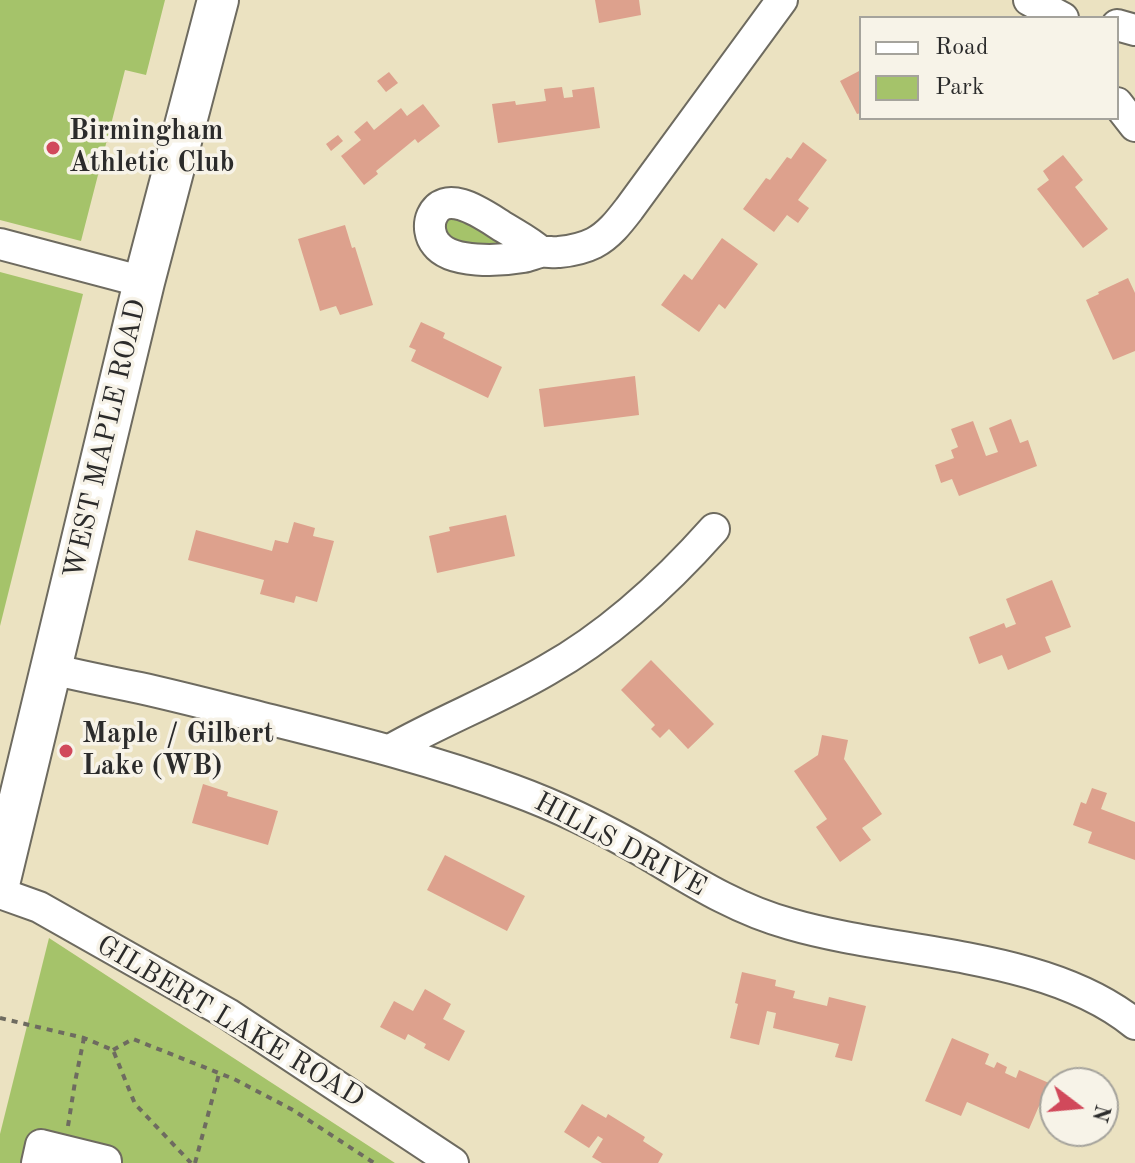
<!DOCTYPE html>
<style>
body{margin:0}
#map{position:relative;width:1135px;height:1163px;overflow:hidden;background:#ebe2c1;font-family:"Old Standard TT",serif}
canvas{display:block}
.legend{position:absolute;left:859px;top:16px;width:260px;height:104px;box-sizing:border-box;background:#f7f3e8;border:2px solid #a5a39c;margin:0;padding:10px 14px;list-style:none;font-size:24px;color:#2b2b2b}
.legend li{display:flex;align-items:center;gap:16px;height:40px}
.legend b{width:40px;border:2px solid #a5a39c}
.north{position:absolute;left:1039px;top:1067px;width:80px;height:80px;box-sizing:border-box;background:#f7f3e8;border:2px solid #a5a39c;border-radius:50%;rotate:106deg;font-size:22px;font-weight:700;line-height:32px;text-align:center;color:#2b2b2b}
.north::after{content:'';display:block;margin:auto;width:28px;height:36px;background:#d1495b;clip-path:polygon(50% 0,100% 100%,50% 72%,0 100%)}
</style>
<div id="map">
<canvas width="1135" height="1163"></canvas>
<ul class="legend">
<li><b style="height:10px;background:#fff"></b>Road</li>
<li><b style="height:22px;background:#a5c36a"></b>Park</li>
</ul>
<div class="north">N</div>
</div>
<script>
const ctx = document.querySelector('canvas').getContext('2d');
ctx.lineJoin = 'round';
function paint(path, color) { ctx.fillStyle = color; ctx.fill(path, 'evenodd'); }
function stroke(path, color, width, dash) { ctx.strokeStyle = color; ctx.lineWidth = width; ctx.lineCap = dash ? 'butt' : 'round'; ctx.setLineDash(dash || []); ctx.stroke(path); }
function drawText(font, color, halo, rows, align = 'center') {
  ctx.font = font + ' "Old Standard TT",serif'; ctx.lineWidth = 7; ctx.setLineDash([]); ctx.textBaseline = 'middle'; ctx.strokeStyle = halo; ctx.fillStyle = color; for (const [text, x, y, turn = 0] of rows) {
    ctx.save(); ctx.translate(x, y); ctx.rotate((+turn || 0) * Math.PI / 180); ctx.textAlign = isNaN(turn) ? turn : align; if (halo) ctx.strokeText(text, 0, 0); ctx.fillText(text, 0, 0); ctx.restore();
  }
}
const green = new Path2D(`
 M0 0H165L146 75 125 70 81 241 0 220Z
 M456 215 513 245H454L439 224Z
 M0 272 83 294 0 626Z
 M49 938 395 1163H0V1134Z`);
const building = new Path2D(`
 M595 0H639L641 15 599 23Z
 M861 70V113L857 114 840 81Z
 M389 72 398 83 386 92 377 81Z
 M562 87 564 98 573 97 572 90 594 87 600 128 498 143 492 104 515 101 516 105 546 101 544 89Z
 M423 104 440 126 418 143 415 139 376 171 378 174 364 185 341 156 361 140 354 132 367 121 374 130 401 108 407 116Z
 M338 135 343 141 331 151 326 144Z
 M803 142 827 160 798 200 809 208 798 223 787 215 774 232 743 209 766 178 770 180 787 157 791 159Z
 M1063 155 1083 180 1075 187 1108 229 1083 248 1037 189 1049 180 1043 171Z
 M345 225 352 248 355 247 373 305 340 315 336 306 320 311 298 239Z
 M722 238 758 264 725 309 719 304 699 332 661 305 684 274 692 280Z
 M1128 278 1135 293V351L1113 360 1086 300 1099 294 1098 292Z
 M421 322 445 333 443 338 502 367 488 398 411 361 416 350 409 347Z
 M635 376 639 415 544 427 539 389Z
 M1011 419 1020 443 1028 440 1037 466 959 496 952 479 941 483 935 465 954 458 951 450 958 447 951 429 973 421 986 456 998 452 989 428Z
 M506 515 515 556 437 573 429 536 450 531 449 527Z
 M294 522 315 528 313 536 334 541 317 602 296 596 294 603 260 594 264 580 188 560 196 530 272 551 275 540 288 543Z
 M1052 580 1071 627 1045 637 1051 652 1008 670 1002 655 979 664 969 637 1004 623 1006 628 1016 624 1006 599Z
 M651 660 714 724 688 749 669 729 660 738 651 729 655 725 621 690Z
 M822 735 848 740 844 759 882 814 862 828 871 840 840 862 816 827 827 819 794 771 818 755Z
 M203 784 228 792 227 796 278 811 268 845 192 823Z
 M1092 788 1107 793 1101 809 1135 822V860L1088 843 1092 832 1073 825 1081 802 1086 804Z
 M445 855 525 896 507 931 427 890Z
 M742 972 776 980 775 986 795 991 793 998 827 1006 829 997 866 1006 852 1061 835 1057 839 1044 773 1028 776 1013 767 1011 759 1045 730 1038 738 1004 735 1003Z
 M425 989 451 1004 443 1019 465 1031 449 1061 424 1048 426 1044 408 1034 405 1040 380 1027 394 1001 413 1011Z
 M952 1038 989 1054 985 1064 994 1068 997 1062 1007 1067 1005 1073 1016 1078 1019 1070 1049 1083 1029 1129 967 1102 961 1116 925 1101Z
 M582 1104 606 1118 608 1114 645 1137 643 1141 663 1154 658 1163H602L592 1157 603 1139 598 1136 589 1148 564 1132Z`);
const path = new Path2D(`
 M0 1018 84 1038 113 1050 135 1104 191 1163
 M113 1050 133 1039 234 1079 293 1110 374 1163
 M68 1126 75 1082 84 1038
 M195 1163 219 1074`);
const minor = new Path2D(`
 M1029 0 1063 18
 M1117 25 1135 30
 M1117 103 1135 126
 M0 244 144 282
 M541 252C530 242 518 236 505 228 488 218 446 185 432 216 428 225 430 237 436 244 451 264 500 261 523 257 529 256 535 253 541 252 547 251 553 253 559 252 570 251 584 248 594 243 609 235 619 222 629 209L782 0
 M51 669C81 676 110 682 140 688 185 698 230 710 275 721 355 741 435 761 513 790 560 807 606 830 649 855 694 882 738 910 790 924 896 955 1047 952 1135 1024
 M390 750C441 721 496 700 547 670 611 634 666 583 714 529
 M0 893 39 907 228 1014 453 1163
 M37 1163 41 1145 106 1161V1163`);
const major = new Path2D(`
 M0 880 144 282 218 0`);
const markers = [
 [53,148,8,"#d1495b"],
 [66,751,8,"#d1495b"]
];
const poiNames = [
 ["Birmingham",69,132],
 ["Athletic Club",69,164],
 ["Maple / Gilbert",82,735],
 ["Lake (WB)",82,767]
];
const streetNames = [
 ["WEST MAPLE ROAD",106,439,-77],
 ["HILLS DRIVE",620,845,28],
 ["GILBERT LAKE ROAD",230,1022,31]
];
paint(green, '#a5c36a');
paint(building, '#dda18d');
stroke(minor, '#6e6b60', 34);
stroke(major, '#6e6b60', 44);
stroke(path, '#6e6b60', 4, [6, 6]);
stroke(minor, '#fff', 30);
stroke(major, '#fff', 40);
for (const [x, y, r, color] of markers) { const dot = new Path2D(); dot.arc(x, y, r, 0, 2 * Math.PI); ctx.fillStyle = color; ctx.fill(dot); stroke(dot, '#f7f3e8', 3); }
drawText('bold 28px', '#2b2b2b', '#f7f3e8', poiNames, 'left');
drawText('28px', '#2b2b2b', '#f7f3e8', streetNames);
</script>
